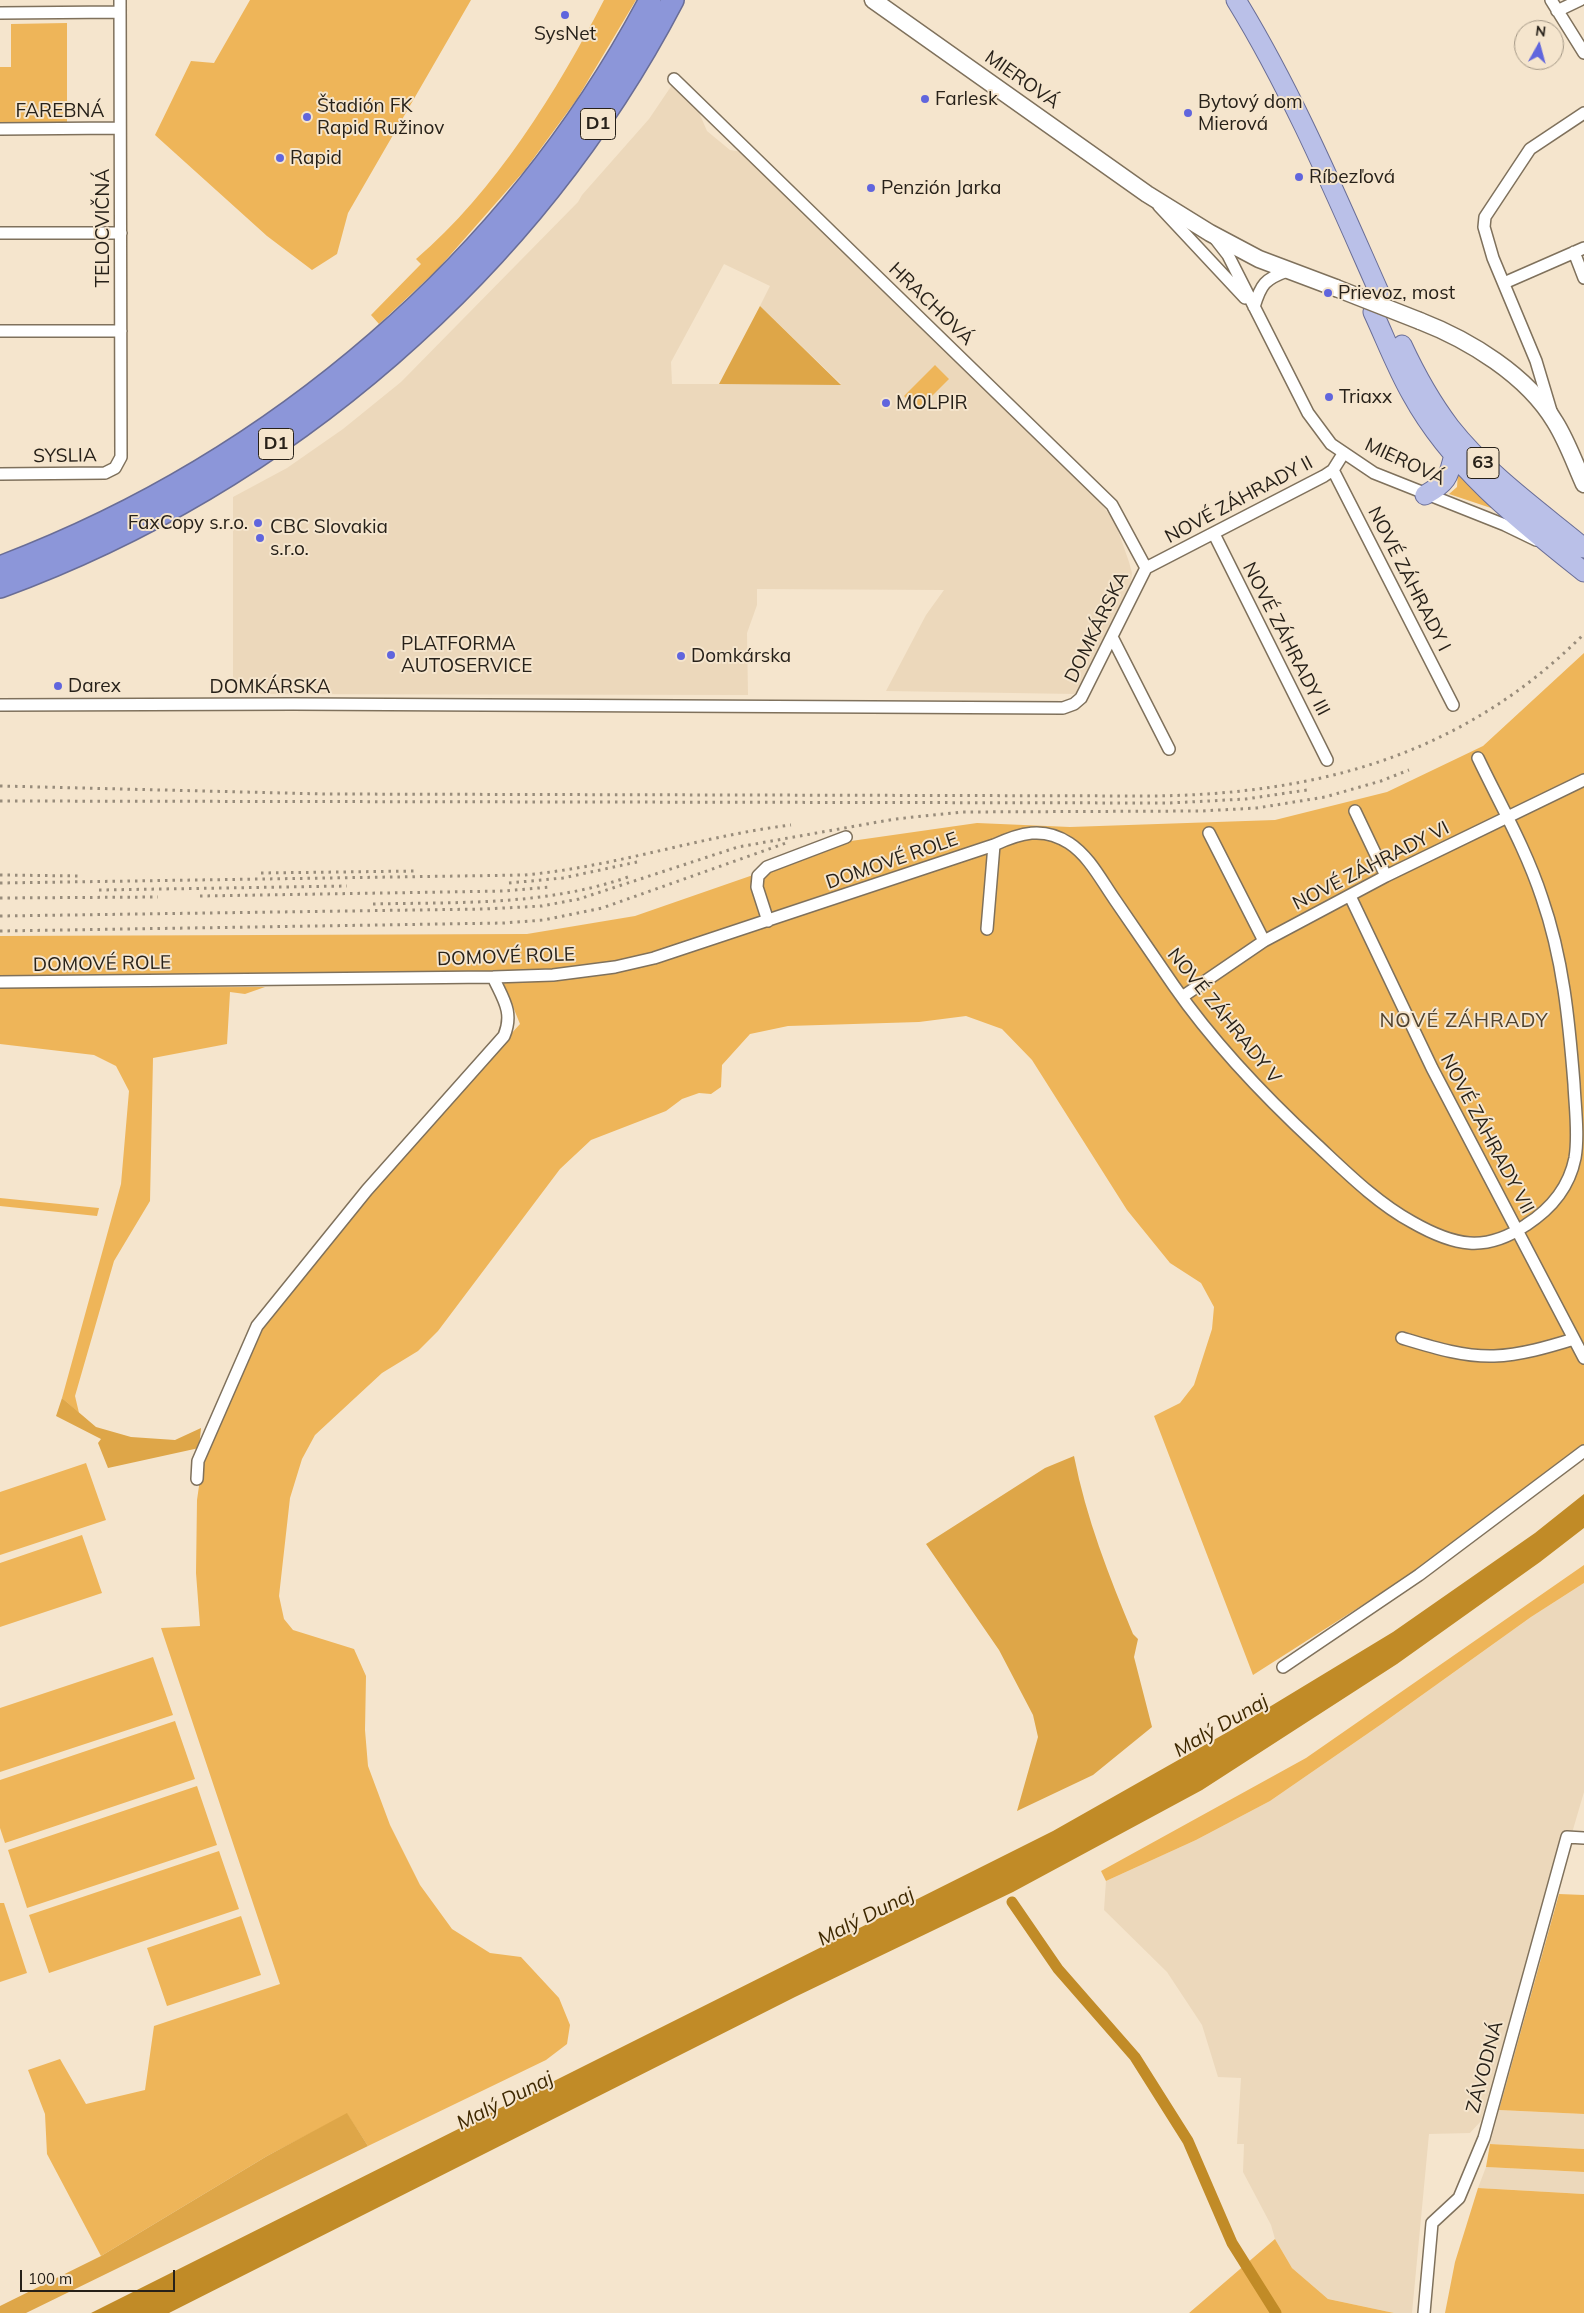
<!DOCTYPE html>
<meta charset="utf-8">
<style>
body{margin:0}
#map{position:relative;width:1584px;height:2313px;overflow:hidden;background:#f5e5cd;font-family:Mulish,sans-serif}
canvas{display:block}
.north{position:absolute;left:1514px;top:20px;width:50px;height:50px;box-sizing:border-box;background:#f5e5cd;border:1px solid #a39785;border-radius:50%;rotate:7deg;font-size:14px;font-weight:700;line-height:20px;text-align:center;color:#272119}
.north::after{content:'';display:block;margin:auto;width:18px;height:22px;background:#6065dd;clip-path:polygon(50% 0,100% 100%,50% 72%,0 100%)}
.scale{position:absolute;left:20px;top:2270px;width:155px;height:22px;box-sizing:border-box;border:2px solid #272119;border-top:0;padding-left:6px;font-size:15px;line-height:18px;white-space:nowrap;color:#272119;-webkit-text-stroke:4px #f5e5cd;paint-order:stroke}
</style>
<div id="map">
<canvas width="1584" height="2313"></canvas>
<div class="north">N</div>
<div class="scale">100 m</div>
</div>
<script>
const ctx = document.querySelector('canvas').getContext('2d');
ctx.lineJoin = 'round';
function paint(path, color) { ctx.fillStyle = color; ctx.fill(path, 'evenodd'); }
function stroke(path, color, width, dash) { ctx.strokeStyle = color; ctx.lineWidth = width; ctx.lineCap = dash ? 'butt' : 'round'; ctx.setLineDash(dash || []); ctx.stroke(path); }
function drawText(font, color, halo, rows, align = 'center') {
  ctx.font = font + ' Mulish,sans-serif'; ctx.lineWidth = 4; ctx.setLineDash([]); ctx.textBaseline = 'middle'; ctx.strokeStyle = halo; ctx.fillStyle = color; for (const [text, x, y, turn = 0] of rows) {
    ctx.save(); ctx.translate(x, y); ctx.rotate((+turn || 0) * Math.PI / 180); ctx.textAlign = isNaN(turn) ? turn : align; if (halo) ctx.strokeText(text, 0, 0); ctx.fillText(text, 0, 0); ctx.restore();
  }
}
const built = new Path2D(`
 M672 85 698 110 707 131 730 150 742 152 1099 501 1115 522 1129 562 1132 573 1131 582 1104 640 1076 694 886 691 926 615 944 590 757 589V605L747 633 748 695 233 694V497L287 468 343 429 401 382 578 202 582 195 649 119ZM724 264 770 286 760 306 841 384H672L671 362Z
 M1584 1583V1792L1572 1833 1559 1845 1481 2121 1470 2133 1429 2134 1412 2313H1394L1328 2299 1292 2268 1275 2239 1271 2225 1243 2172 1244 2144H1237L1241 2078 1218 2077 1202 2025 1167 1972 1104 1910 1106 1881 1196 1840 1270 1801 1383 1723 1531 1617Z
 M1499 2110 1584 2114V2149L1490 2144Z
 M1486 2167 1584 2172V2194L1478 2188Z`);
const green = new Path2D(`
 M250 0H471L348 213 337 254 312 270 267 236 155 135 191 61 214 63Z
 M604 0H636L577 99 525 170 437 270 379 324 371 315 421 264 416 259C495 192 557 91 604 0Z
 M67 23V124H0V67H11V24Z
 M935 365 949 379 918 410 904 396Z
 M1458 473 1500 511 1449 494 1457 487Z
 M1584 653V1444L1433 1560 1253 1675 1154 1416 1180 1403 1194 1385 1212 1329 1214 1307 1201 1283 1170 1263 1127 1210 1032 1060 1002 1029 966 1016 919 1022 788 1026 750 1034 722 1065 721 1087 711 1094 699 1093 682 1099 666 1111 591 1140 560 1169 438 1331 418 1351 382 1373 315 1435 302 1459 290 1498 279 1596 284 1619 293 1630 354 1649 366 1676 365 1730 368 1766 390 1825 420 1885 452 1929 490 1953 521 1957 559 1998 570 2025 567 2044 546 2060 368 2146 347 2114 267 2156 101 2256 47 2154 45 2114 28 2070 60 2059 86 2104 145 2090 154 2026 280 1984 161 1628 200 1626 196 1573 197 1500 203 1458 261 1329 430 1123 520 1024 499 972 0 980V936L527 934 635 916 851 841 977 823 1070 827 1275 820 1387 792 1483 746Z
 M265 987 245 994 230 992 227 1044 153 1058 150 1201 114 1261 75 1396 79 1413 62 1398 121 1184 129 1091 116 1066 94 1055 0 1044V988Z
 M0 1198 99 1208 97 1216 0 1206Z
 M86 1463 106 1520 0 1555V1492Z
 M82 1535 102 1593 0 1627V1563Z
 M1584 1565V1583L1531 1617 1383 1723 1270 1801 1196 1840 1106 1881 1101 1871 1306 1758Z
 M153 1657 173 1715 0 1772V1708Z
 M175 1721 195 1779 5 1843 0 1828V1780Z
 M197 1786 217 1845 27 1908 8 1850Z
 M219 1851 239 1909 49 1973 29 1915Z
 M1559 1894 1584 1895V2114L1499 2110Z
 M0 1903H4L27 1973 0 1982Z
 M241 1916 261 1975 167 2006 147 1948Z
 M1490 2144 1584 2149V2172L1486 2167Z
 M1478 2188 1584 2194V2313H1445L1455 2262Z
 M1275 2239 1292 2268 1328 2299 1394 2313H1189Z`);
const forest = new Path2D(`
 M760 306 841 385 719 384Z
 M62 1398 96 1427 131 1437 175 1440 201 1428 199 1448 108 1468 98 1443 101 1439 56 1416Z
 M1074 1456C1086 1518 1109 1576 1133 1634L1138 1639 1134 1657 1152 1727 1093 1775 1017 1811 1038 1737 1033 1715 999 1650 926 1544 1045 1468Z
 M347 2113 368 2146 26 2313H0V2306L101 2256 267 2156Z`);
const water = new Path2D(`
 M1584 1494V1528L1540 1562 1397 1664 1202 1790 1013 1892 795 1997 169 2313H91L1053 1831 1233 1729 1393 1632 1535 1533Z`);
const canal = new Path2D(`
 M1012 1902 1058 1969 1135 2057 1188 2141 1232 2243 1276 2313`);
const street = new Path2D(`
 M1551 0 1584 53
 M1557 11 1580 0
 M0 13 120 12
 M674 79 1112 505 1146 568
 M0 129 120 128
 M1159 206 1245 298
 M0 233H121
 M1214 237 1228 255 1308 413 1331 444 1374 473 1505 525 1536 540
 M1574 252 1584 278
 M1504 283 1584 248
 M1254 307C1261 284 1265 279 1287 271
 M0 331H121
 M1551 411 1536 361 1493 258 1484 227 1485 217 1530 149 1584 113
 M1333 470 1453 705
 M0 474 105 473 115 468 121 457 120 0
 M1214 534 1327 760
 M1146 568 1324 476 1333 470 1343 454
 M1112 637 1169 749
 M0 705 293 704 1063 708 1074 704 1081 698 1146 568
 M1355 811 1386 876
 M1209 833 1264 941
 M1350 896 1432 1068 1584 1358
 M768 921 757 887 758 876 767 867 846 837
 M987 929 994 845
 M0 982 493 977 553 975 615 967 654 958 994 845C1020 833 1043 826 1069 843 1089 856 1101 880 1115 900 1135 929 1154 957 1174 986 1215 1045 1264 1096 1317 1145 1346 1172 1377 1203 1412 1222 1454 1246 1485 1253 1526 1225 1551 1209 1569 1188 1575 1158 1579 1135 1575 1107 1574 1084 1569 1021 1563 958 1542 898 1526 849 1500 804 1478 758
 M1182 997 1264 941 1386 876 1584 780
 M1402 1338C1432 1347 1463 1357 1494 1356 1521 1355 1548 1347 1574 1339
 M197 1479 198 1461 257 1326 367 1190 504 1036C514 1012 503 999 493 977
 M1283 1667 1419 1575 1584 1451
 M1424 2313 1432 2223 1459 2198 1484 2138 1567 1837 1584 1838`);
const secondary = new Path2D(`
 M873 0 1147 194 1210 233 1259 259 1336 288
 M1420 321C1469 340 1527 375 1555 422 1567 441 1575 464 1584 484`);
const primary = new Path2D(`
 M1236 0C1293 93 1335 193 1379 292
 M1373 312C1386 340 1397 369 1412 395 1452 468 1520 521 1584 572
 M1402 345C1415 373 1431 402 1450 427 1487 474 1538 510 1584 548
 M1425 495C1446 483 1449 478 1454 454`);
const highway = new Path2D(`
 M0 567C275 463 512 261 650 0
 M0 587C285 482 532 270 673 0`);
const rail = new Path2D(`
 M0 786 325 794 1153 796C1319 794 1463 755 1584 634
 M0 801 1170 803 1246 799 1307 790
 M261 873 416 871
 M0 875 81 876
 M0 883 524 875C615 867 701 836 791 825
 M509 883 563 878 637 862
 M99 890 347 886
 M200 896 504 891 550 887
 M0 898 158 897
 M373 904C459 902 545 906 628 877
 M0 916 485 909 542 906 579 899 738 847 895 819 963 812 1201 811 1257 808 1325 797 1381 781 1409 770
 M0 931 504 923 544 920 602 908 786 843`);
const secondaryBridge = new Path2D(`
 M1336 288 1420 321`);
const markers = [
 [565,15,5,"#6065dd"],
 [925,99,5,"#6065dd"],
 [1188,113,5,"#6065dd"],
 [307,117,5,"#6065dd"],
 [280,158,5,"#6065dd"],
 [1299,177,5,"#6065dd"],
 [871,188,5,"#6065dd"],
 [1328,293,5,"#6065dd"],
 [1329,397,5,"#6065dd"],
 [886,403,5,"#6065dd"],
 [258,523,5,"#6065dd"],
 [260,538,5,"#6065dd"],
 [391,655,5,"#6065dd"],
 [681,656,5,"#6065dd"],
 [58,686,5,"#6065dd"]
];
const shields = [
 [598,124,35],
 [276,444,35],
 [1483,463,32]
];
const shieldNames = [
 ["D1",598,124],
 ["D1",276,444],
 ["63",1483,463]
];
const poiNames = [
 ["SysNet",565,34,"center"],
 ["Farlesk",935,99],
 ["Bytový dom",1198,102],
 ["Mierová",1198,124],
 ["Štadión FK",317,106],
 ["Rapid Ružinov",317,128],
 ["Rapid",290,158],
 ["Ríbezľová",1309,177],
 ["Penzión Jarka",881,188],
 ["Prievoz, most",1338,293],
 ["Triaxx",1339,397],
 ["MOLPIR",896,403],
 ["FaxCopy s.r.o.",248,523,"right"],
 ["CBC Slovakia",270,527],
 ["s.r.o.",270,549],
 ["PLATFORMA",401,644],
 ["AUTOSERVICE",401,666],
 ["Domkárska",691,656],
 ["Darex",68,686]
];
const streetNames = [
 ["MIEROVÁ",1022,80,35],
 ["FAREBNÁ",60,111],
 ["TELOCVIČNÁ",103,228,-90],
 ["HRACHOVÁ",931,304,44],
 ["SYSLIA",65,456,-1],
 ["MIEROVÁ",1405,462,25],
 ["NOVÉ ZÁHRADY II",1239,500,-28],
 ["NOVÉ ZÁHRADY I",1409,579,63],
 ["DOMKÁRSKA",1097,627,-64],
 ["NOVÉ ZÁHRADY III",1286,639,63],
 ["DOMKÁRSKA",270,687],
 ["DOMOVÉ ROLE",892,861,-19],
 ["NOVÉ ZÁHRADY VI",1371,866,-27],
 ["DOMOVÉ ROLE",506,957,-2],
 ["DOMOVÉ ROLE",102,964,-1],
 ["NOVÉ ZÁHRADY V",1224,1016,51],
 ["NOVÉ ZÁHRADY VII",1487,1134,62],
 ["ZÁVODNÁ",1485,2067,-75]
];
const neighbourhoodNames = [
 ["NOVÉ ZÁHRADY",1464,1021]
];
const waterNames = [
 ["Malý Dunaj",1221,1726,-30],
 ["Malý Dunaj",866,1917,-27],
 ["Malý Dunaj",505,2101,-27]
];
paint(built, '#ecd8bb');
paint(green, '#eeb559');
paint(forest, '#dea648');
paint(water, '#c18b27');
stroke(canal, '#c18b27', 11);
stroke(street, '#7f715c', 14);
stroke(secondary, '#7f715c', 19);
stroke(primary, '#696d96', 21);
stroke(highway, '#696d96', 24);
stroke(street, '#fff', 11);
stroke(secondary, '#fff', 16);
stroke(primary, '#bac0e8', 19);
stroke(highway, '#8c96d9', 21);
stroke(rail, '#988c7b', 3, [2.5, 5]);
stroke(secondaryBridge, '#7f715c', 19, []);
stroke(secondaryBridge, '#fff', 16);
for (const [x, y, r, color] of markers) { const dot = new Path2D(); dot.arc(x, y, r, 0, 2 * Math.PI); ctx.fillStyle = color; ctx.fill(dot); stroke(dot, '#f5e5cd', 2); }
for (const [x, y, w] of shields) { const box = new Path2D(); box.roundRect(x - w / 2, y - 15.5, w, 31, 4); ctx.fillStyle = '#f5e5cd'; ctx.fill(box); stroke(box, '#272119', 1); }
drawText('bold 18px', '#272119', null, shieldNames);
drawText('19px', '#272119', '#f5e5cd', poiNames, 'left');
drawText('19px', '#272119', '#f5e5cd', streetNames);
ctx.letterSpacing = '1px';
drawText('20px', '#4f422f', '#f5e5cd', neighbourhoodNames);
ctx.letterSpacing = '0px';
drawText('italic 20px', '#3e2800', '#f5e5cd', waterNames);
</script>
